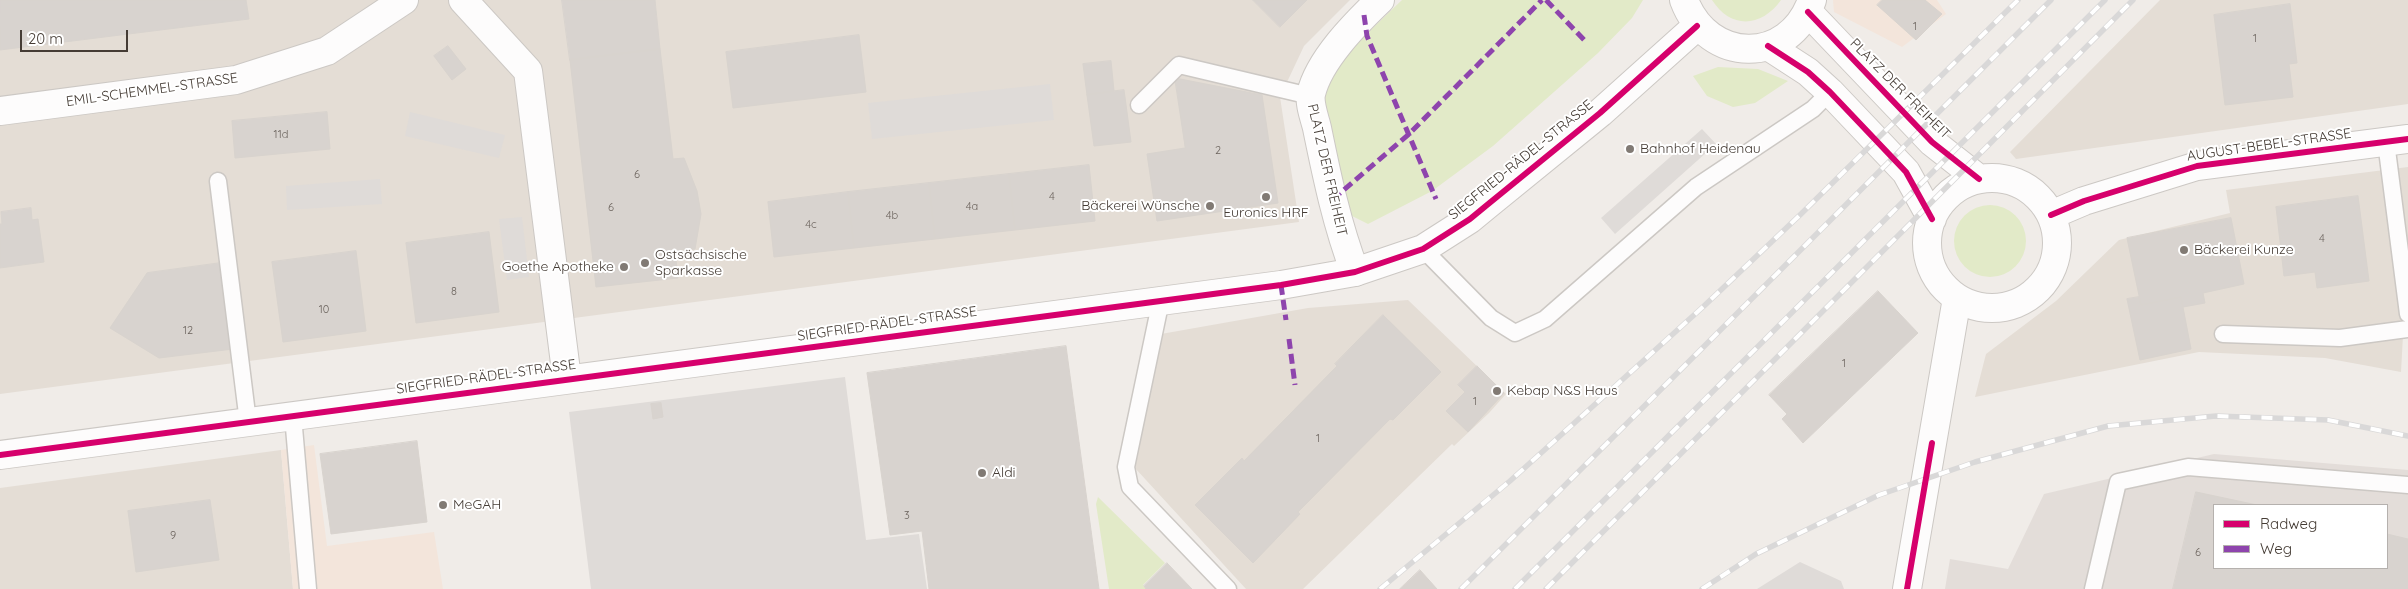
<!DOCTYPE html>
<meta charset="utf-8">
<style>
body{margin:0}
#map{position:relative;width:2408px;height:589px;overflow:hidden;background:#f0ece8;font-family:Quicksand,sans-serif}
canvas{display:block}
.legend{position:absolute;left:2213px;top:504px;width:175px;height:65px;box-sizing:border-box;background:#fff;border:1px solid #b5b1ae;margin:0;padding:6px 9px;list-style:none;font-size:15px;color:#453c35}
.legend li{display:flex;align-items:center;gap:10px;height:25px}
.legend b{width:25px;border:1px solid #b5b1ae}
.scale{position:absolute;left:20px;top:30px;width:108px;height:22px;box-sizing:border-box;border:2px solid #453c35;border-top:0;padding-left:6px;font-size:15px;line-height:18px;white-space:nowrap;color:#453c35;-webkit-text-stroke:4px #fff;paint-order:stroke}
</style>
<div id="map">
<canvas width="2408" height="589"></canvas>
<ul class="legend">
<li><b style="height:6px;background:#d6006c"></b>Radweg</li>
<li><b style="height:6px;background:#8e44ad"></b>Weg</li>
</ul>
<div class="scale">20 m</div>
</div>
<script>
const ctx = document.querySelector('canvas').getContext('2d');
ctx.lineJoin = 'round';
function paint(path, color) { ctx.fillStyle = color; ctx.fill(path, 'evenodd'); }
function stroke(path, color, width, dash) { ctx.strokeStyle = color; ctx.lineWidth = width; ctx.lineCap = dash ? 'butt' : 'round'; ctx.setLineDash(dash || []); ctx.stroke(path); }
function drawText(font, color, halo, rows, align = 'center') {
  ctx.font = font + ' Quicksand,sans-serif'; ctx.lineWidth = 4; ctx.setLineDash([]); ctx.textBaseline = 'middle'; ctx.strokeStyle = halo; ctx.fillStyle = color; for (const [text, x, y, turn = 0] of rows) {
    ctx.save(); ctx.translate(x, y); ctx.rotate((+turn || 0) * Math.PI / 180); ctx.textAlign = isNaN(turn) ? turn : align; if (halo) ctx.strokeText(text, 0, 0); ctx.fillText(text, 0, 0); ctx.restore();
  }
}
const residential = new Path2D(`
 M0 0H1350L1304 46 1280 97 1299 222 0 394Z
 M2160 0H2408V104L2016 159 2010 152Z
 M2408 167V317H2404L2401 372 2325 358 2199 352 1975 397 1986 354 2056 301 2119 240 2230 213 2226 190Z
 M1408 300 1506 394 1489 413 1454 446 1452 444 1303 589H1246L1135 468 1161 334 1308 308Z
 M281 450 293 589H0V488Z`);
const commercial = new Path2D(`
 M1833 0H1937L1946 14 1902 47 1834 12Z
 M314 445 327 546 434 532 443 589H293L281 450Z`);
const industrial = new Path2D(`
 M2214 454 2408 470V589H1945L1950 559 2008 569 2044 494ZM2214 505H2387V568H2214Z`);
const green = new Path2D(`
 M1402 0H1643L1632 18 1598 53 1493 146 1432 191 1368 224 1348 214 1323 100 1334 65Z
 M1712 0H1781C1762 27 1731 30 1712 0Z
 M1718 67 1758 69 1788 81 1755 103 1733 107 1707 96 1693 76Z
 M1954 241a36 36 0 1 1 72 0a36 36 0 1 1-72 0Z
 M1098 497 1165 563 1143 585 1146 589H1109L1096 504Z`);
const parking = new Path2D(`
 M1050 84 1054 120 872 139 868 103Z
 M410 112 505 135 499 158 405 136Z
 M1702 129 1716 144 1615 234 1601 218Z
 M380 179 382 204 287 210 286 186Z
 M522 217 529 277 507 280 499 219Z
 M845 377 866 540 919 534 927 589H591L569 412Z
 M1800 562 1841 581 1844 589H1757Z`);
const building = new Path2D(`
 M0 0H246L249 19 0 50Z
 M562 0H655L660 49 570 60Z
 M1253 0H1307L1280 27Z
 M1882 0H1925L1942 14 1916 40 1877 5Z
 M2290 4 2297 63 2289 64 2293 97 2225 105 2214 15Z
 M859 35 866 92 733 108 726 52Z
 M448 46 466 69 452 80 434 56Z
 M660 49 673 159 684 158 697 191 701 214 695 249 675 251 678 278 596 287 570 60Z
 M1111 61 1114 91 1087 95 1083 64Z
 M1175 78 1262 95 1278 203 1157 221 1147 154 1185 148Z
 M1124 90 1131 142 1094 146 1087 95Z
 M327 112 330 149 235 158 232 121Z
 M1089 165 1095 221 1015 230 1009 174Z
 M1009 174 1015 230 935 239 929 183Z
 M929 183 935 239 854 248 848 192Z
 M848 192 854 248 774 257 768 202Z
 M2358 196 2369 281 2317 288 2315 272 2284 276 2276 207Z
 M31 208 32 220 38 219 44 262 0 268V224H2L1 212Z
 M2231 218 2244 284 2203 293 2205 303 2183 307 2181 297 2141 305 2127 238Z
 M489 232 499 312 416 323 406 243Z
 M356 251 366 331 283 342 272 262Z
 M221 263 233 349 159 358 110 328 147 273Z
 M1878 291 1918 333 1803 443 1782 419 1787 414 1769 395Z
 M2139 297 2141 305 2181 297 2191 349 2140 360 2127 299Z
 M1383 315 1441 372 1393 420 1390 419 1298 512 1300 514 1253 563 1195 505 1242 458 1244 461 1337 366 1335 364Z
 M1066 346 1099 589H929L922 531 890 535 867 373Z
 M1477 366 1504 393 1468 432 1446 411 1465 392 1458 385Z
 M661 403 663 417 653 419 651 404Z
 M417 441 427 522 331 534 320 454Z
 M2196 492 2257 505H2214V568H2387V534L2408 539V589H2173Z
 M210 500 219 560 136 572 128 511Z
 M1167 563 1192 589H1146L1144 586Z
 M1420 570 1437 589H1400Z`);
const service = new Path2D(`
 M1139 105 1179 65 1310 96
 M2386 142 2408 314
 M218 181 248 422
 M1423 249 1491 318 1515 333 1545 319 1696 187 1813 109 1830 92
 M1161 300 1126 467 1130 487 1228 589
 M2223 334 2340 338 2408 329
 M293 416 308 589
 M2093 589 2118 482 2188 467 2408 485`);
const minor = new Path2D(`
 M463 0 528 71 567 379
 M0 111 236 80 327 51 404 0
 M1355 272C1337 225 1327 177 1317 128 1315 119 1309 104 1311 94 1319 60 1355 24 1380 0`);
const tertiary = new Path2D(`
 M1684 0C1708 64 1789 66 1812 0
 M1808 12 1932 142 1979 179
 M1768 46 1808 72 1830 92 1906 172 1932 219
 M1927 243a65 65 0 1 1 130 0a65 65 0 1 1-130 0Z
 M2051 215 2084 201 2197 166 2408 139
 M0 455 1281 285 1355 272 1423 249 1470 219 1487 205 1600 113 1697 26
 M1907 589 1957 298`);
const rail = new Path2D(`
 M1380 589 1510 481 1704 306 1801 214 2018 0
 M1461 589 2051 0
 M1515 589 2105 0
 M1546 589 2133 0
 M1702 589 1756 554 1879 495 1975 462 2108 426 2216 416 2328 420 2408 436`);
const quiet = new Path2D(`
 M1546 0 1587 43
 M1364 15 1367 36 1436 199
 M1331 196 1339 194 1409 134 1542 0
 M1281 285 1286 320
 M1289 339 1295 385`);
const cycleway = new Path2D(`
 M1808 12 1932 142 1979 179
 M1768 46 1808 72 1830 92 1906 172 1932 219
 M2051 215 2084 201 2197 166 2408 139
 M0 455 1281 285 1355 272 1423 249 1470 219 1487 205 1600 113 1697 26
 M1907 589 1932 443`);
const markers = [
 [1630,149,5,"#817a74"],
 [1266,197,5,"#817a74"],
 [1210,206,5,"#817a74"],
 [2184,250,5,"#817a74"],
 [645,263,5,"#817a74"],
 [624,267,5,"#817a74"],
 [1497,391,5,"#817a74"],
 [982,473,5,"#817a74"],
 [443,505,5,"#817a74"]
];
const numberNames = [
 ["1",1915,27],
 ["1",2255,39],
 ["11d",281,135],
 ["2",1218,151],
 ["6",637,175],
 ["4",1052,197],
 ["4a",972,207],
 ["6",611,208],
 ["4b",892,216],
 ["4c",811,225],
 ["4",2322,239],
 ["8",454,292],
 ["10",324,310],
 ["12",188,331],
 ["1",1844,364],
 ["1",1475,402],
 ["1",1318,439],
 ["3",907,516],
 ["9",173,536],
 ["6",2198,553]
];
const streetNames = [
 ["PLATZ DER FREIHEIT",1900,89,45],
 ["EMIL-SCHEMMEL-STRASSE",152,90,-8],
 ["AUGUST-BEBEL-STRASSE",2269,145,-8],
 ["SIEGFRIED-RÄDEL-STRASSE",1521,160,-39],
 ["PLATZ DER FREIHEIT",1327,170,77],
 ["SIEGFRIED-RÄDEL-STRASSE",887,324,-8],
 ["SIEGFRIED-RÄDEL-STRASSE",486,377,-8]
];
const poiNames = [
 ["Bahnhof Heidenau",1640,149],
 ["Bäckerei Wünsche",1200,206,"right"],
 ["Euronics HRF",1266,213,"center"],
 ["Bäckerei Kunze",2194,250],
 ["Ostsächsische",655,255],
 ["Sparkasse",655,271],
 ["Goethe Apotheke",614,267,"right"],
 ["Kebap N&S Haus",1507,391],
 ["Aldi",992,473],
 ["MeGAH",453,505]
];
paint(residential, '#e4ddd5');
paint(commercial, '#f3e5db');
paint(industrial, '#e3ddd9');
paint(green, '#e2eac8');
paint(parking, '#dfdbd8');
paint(building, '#d8d3cf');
stroke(building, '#d8d3ce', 1);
stroke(service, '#ccc8c4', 19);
stroke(minor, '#ccc8c4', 30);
stroke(tertiary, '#ccc8c4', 30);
stroke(service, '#fdfcfc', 16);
stroke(minor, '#fdfcfc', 28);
stroke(tertiary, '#fdfcfc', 28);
stroke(rail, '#d9d8d8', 5.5);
stroke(rail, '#fff', 4, [11]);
stroke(quiet, '#8e44ad', 5, [10, 5]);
stroke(cycleway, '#d6006c', 6);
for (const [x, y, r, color] of markers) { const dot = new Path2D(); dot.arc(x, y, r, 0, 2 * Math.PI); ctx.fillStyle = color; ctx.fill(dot); stroke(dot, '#fff', 2); }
drawText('11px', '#6b635d', null, numberNames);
drawText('14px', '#453c35', '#fff', streetNames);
drawText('14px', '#453c35', '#fff', poiNames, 'left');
</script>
